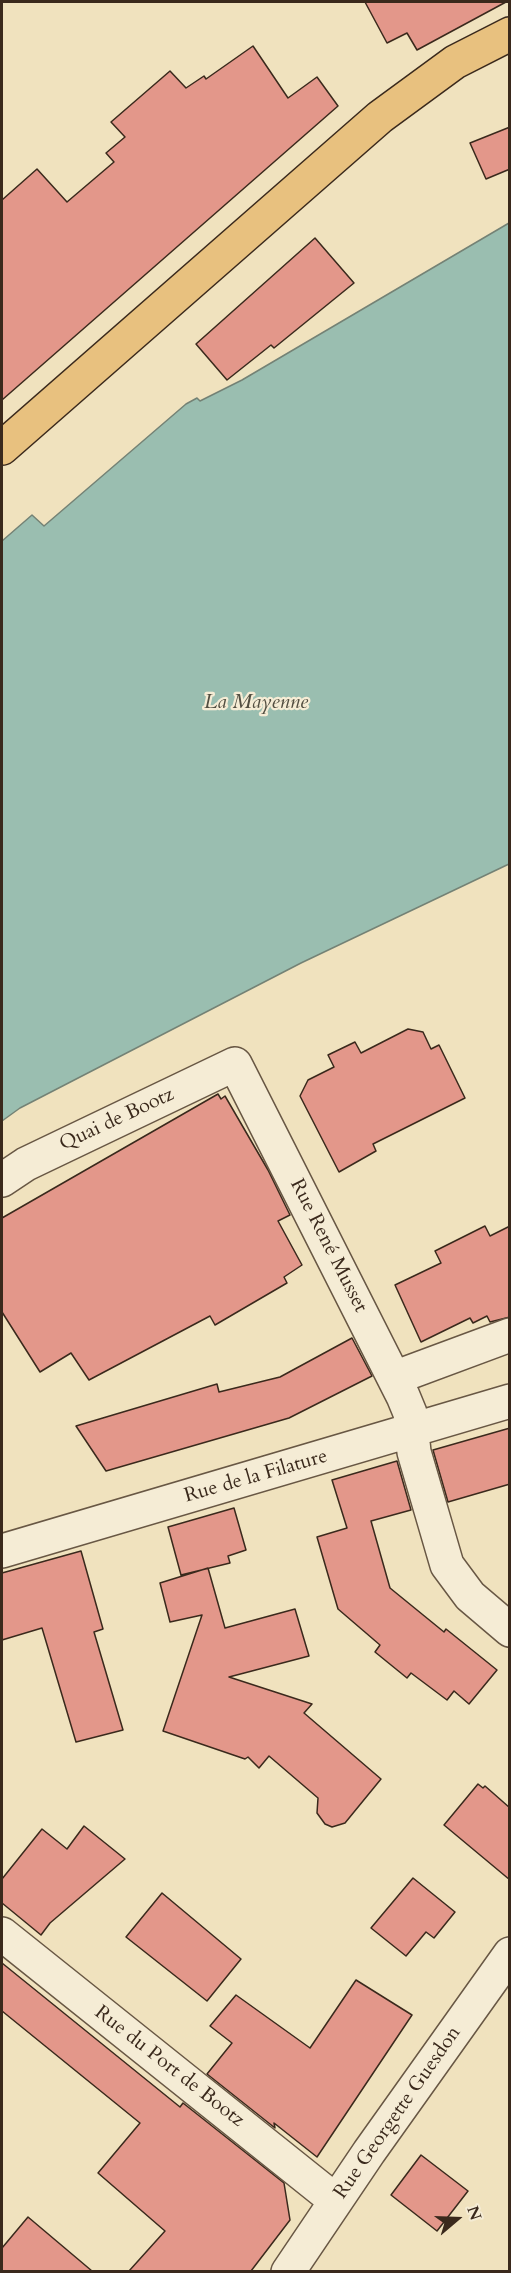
<!DOCTYPE html>
<meta charset="utf-8">
<style>
body{margin:0}
#map{position:relative;width:511px;height:2273px;overflow:hidden;background:#f0e2be;font-family:Cardo,serif}
canvas{display:block}
.frame{position:absolute;inset:0;border:3px solid #3a291c;pointer-events:none}
.north{position:absolute;left:427px;top:2189px;width:60px;height:60px;-webkit-text-stroke:4px #f5ecd5;paint-order:stroke;rotate:71deg;font-size:16px;font-weight:700;line-height:24px;text-align:center;color:#3a291c}
.north::after{content:'';display:block;margin:auto;width:21px;height:27px;background:#3a291c;clip-path:polygon(50% 0,100% 100%,50% 72%,0 100%)}
</style>
<div id="map">
<canvas width="511" height="2273"></canvas>
<div class="frame"></div>
<div class="north">N</div>
</div>
<script>
const ctx = document.querySelector('canvas').getContext('2d');
ctx.lineJoin = 'round';
function paint(path, color) { ctx.fillStyle = color; ctx.fill(path, 'evenodd'); }
function stroke(path, color, width, dash) { ctx.strokeStyle = color; ctx.lineWidth = width; ctx.lineCap = dash ? 'butt' : 'round'; ctx.setLineDash(dash || []); ctx.stroke(path); }
function drawText(font, color, halo, rows, align = 'center') {
  ctx.font = font + ' Cardo,serif'; ctx.lineWidth = 4.5; ctx.setLineDash([]); ctx.textBaseline = 'middle'; ctx.strokeStyle = halo; ctx.fillStyle = color; for (const [text, x, y, turn = 0] of rows) {
    ctx.save(); ctx.translate(x, y); ctx.rotate((+turn || 0) * Math.PI / 180); ctx.textAlign = isNaN(turn) ? turn : align; if (halo) ctx.strokeText(text, 0, 0); ctx.fillText(text, 0, 0); ctx.restore();
  }
}
const water = new Path2D(`
 M509 223V864L301 963 20 1108 2 1121V541L32 515 44 526 186 404 197 398 200 401 242 380Z`);
const building = new Path2D(`
 M365 2H506L417 50 407 33 387 43Z
 M253 46 288 98 317 77 338 106 2 400V200L37 169 67 202 114 162 106 153 125 137 111 122 170 71 186 88 204 76 206 79Z
 M510 127V169L486 179 470 143Z
 M315 238 354 283 274 348 271 345 227 380 196 344Z
 M408 1029 423 1032 431 1049 439 1045 465 1098 373 1144 376 1151 339 1172 300 1096 308 1080 334 1067 328 1055 355 1042 361 1053Z
 M218 1094 221 1099 225 1096 268 1170 290 1215 278 1221 302 1265 284 1277 287 1283 215 1325 210 1316 89 1380 71 1353 40 1372 2 1312V1218Z
 M485 1226 490 1236 510 1226V1317L490 1322 487 1316 473 1323 470 1318 421 1342 395 1285 441 1263 435 1251Z
 M352 1338 372 1376 289 1418 106 1471 76 1426 217 1384 219 1392 280 1377Z
 M510 1428V1484L448 1502 433 1450Z
 M397 1461 411 1510 371 1521 390 1588 444 1632 446 1629 497 1670 469 1704 454 1691 447 1700 411 1673 407 1678 375 1652 380 1645 338 1609 317 1537 347 1528 332 1480Z
 M234 1508 246 1550 228 1556 230 1563 181 1575 168 1527Z
 M81 1551 103 1629 94 1632 123 1730 76 1742 42 1628 2 1640V1573Z
 M208 1568 225 1628 295 1609 309 1656 229 1677 312 1704 304 1713 381 1779 345 1823 332 1827 325 1824 317 1813 318 1798 269 1756 259 1768 248 1757 245 1759 163 1731 202 1615 170 1622 160 1583Z
 M478 1784 483 1788 485 1786 510 1808V1880L444 1825Z
 M84 1826 125 1859 50 1923 41 1935 2 1903V1879L42 1829 67 1849Z
 M413 1878 455 1912 434 1938 426 1932 406 1956 371 1928Z
 M162 1893 241 1959 207 2001 126 1937Z
 M2 1963 180 2107 183 2103 284 2183 290 2220 251 2271H129L165 2231 98 2173 140 2123 2 2011Z
 M356 1980 412 2015 317 2157 274 2123 275 2128 207 2074 232 2043 210 2026 236 1995 310 2048Z
 M421 2155 468 2191 437 2231 391 2195Z
 M28 2217 92 2271H2V2248Z`);
const minor = new Path2D(`
 M2 1180 26 1164 235 1064 403 1396 410 1413 414 1452 447 1565 470 1596 510 1630
 M394 1378 510 1335
 M2 1551 510 1401
 M2 1934 336 2201
 M288 2272 369 2152 510 1954`);
const major = new Path2D(`
 M2 448 380 117 455 62 510 34`);
const streetNames = [
 ["Quai de Bootz",117,1120,-25],
 ["Rue René Musset",328,1246,63],
 ["Rue de la Filature",256,1477,-16],
 ["Rue du Port de Bootz",169,2067,38],
 ["Rue Georgette Guesdon",398,2113,-55]
];
const waterNames = [
 ["La Mayenne",256,703]
];
paint(water, '#9abeb0');
stroke(water, '#748275', 1.5);
paint(building, '#e3978a');
stroke(building, '#3a291c', 1.5);
stroke(minor, '#685744', 36);
stroke(major, '#3a291c', 36);
stroke(minor, '#f5ecd5', 33);
stroke(major, '#e8c17f', 33);
drawText('20px', '#3a291c', '#f5ecd5', streetNames);
drawText('italic 21px', '#524e41', '#f5ecd5', waterNames);
</script>
